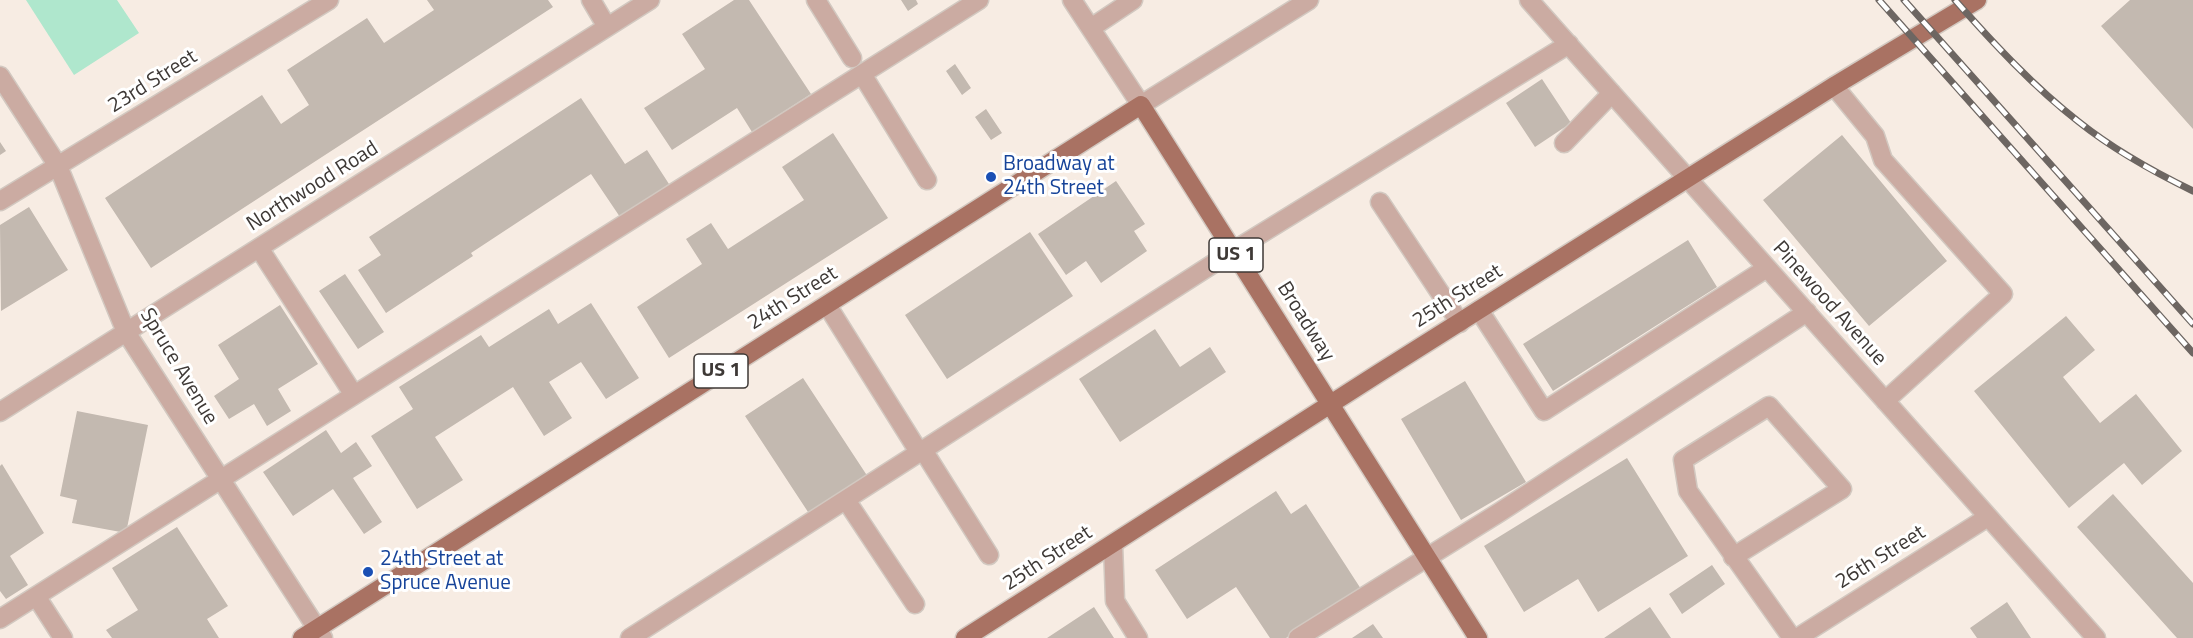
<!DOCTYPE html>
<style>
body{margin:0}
canvas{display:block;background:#f7ece3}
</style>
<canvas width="2193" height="638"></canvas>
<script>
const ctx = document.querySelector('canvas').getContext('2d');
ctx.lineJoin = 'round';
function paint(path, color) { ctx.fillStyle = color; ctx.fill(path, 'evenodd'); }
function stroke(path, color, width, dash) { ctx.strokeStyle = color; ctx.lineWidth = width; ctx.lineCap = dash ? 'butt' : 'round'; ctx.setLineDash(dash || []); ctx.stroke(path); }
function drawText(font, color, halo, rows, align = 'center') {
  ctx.font = font + ' "Titillium Web",sans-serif'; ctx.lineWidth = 6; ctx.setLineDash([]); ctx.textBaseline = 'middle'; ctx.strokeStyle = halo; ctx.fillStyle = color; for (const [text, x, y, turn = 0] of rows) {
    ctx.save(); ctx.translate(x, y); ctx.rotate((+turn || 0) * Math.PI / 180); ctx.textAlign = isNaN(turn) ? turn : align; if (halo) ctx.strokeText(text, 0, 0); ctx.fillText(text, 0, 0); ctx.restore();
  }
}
const green = new Path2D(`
 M26 0H117L139 33 74 75Z`);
const building = new Path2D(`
 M427 0H548L553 7 151 268 105 198 262 95 281 124 309 105 287 70 367 18 384 43 434 10Z
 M734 0H749L811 94 752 132 737 108 672 150 644 108 705 69 682 34Z
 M901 0H916L918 4 908 11Z
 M2130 0H2193V129L2101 26Z
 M955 64 971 88 962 95 946 71Z
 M1542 79 1571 123 1535 147 1506 103Z
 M581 98 625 164 647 150 669 184 620 217 591 174 471 253 473 256 386 313 358 270 381 255 369 237Z
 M986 109 1002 133 991 140 975 117Z
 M833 133 888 218 669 358 637 307 702 264 686 239 711 223 728 249 804 200 782 167Z
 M1842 135 1947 261 1869 326 1763 200Z
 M0 142 6 151 0 155Z
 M1116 181 1145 224 1134 231 1147 251 1101 283 1086 261 1066 275 1038 234Z
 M29 207 68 270 1 311 0 225Z
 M1030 232 1073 296 947 379 905 315Z
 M1688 240 1717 287 1553 391 1523 344Z
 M345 274 384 332 358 349 319 291Z
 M591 303 639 378 606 399 581 362 549 382 572 418 544 436 513 387 435 437 463 480 417 509 371 436 413 409 399 387 481 335 489 347 549 309 558 324Z
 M280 305 318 364 278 389 291 411 267 426 254 404 229 419 214 396 239 379 218 345Z
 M2066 316 2095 350 2063 377 2100 423 2136 394 2182 451 2142 485 2124 463 2069 508 1974 391Z
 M1155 329 1180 367 1210 347 1226 372 1120 442 1079 379Z
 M803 378 868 477 810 515 745 416Z
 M1465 381 1526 482 1461 520 1401 419Z
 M77 411 148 425 126 533 72 523 77 500 60 496Z
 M326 430 341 453 356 442 372 466 353 478 382 522 364 534 333 489 293 516 263 472Z
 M1627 458 1688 556 1598 612 1578 579 1524 612 1484 546Z
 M2 464 44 533 10 556 28 585 6 599 0 591V466Z
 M1276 491 1291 514 1306 504 1361 589 1286 638H1270L1236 587 1187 619 1155 570Z
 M2113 494 2193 583V638H2177L2077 527Z
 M177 527 228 606 207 619 219 638H112L106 630 138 610 112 568Z
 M1712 565 1725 584 1682 614 1669 594Z
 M2007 602 2031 638H1977L1970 628Z
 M1094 607 1114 638H1047Z
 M1650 607 1671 638H1604Z
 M1373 624 1383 638H1352Z`);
const minor = new Path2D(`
 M591 0 607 27
 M816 0 852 58
 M1072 0 1141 105 1309 0
 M1529 0 2096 638
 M1091 28 1133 0
 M862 74 927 180
 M0 76 58 166 126 332 323 638
 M1834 86 1875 136 1883 160 2003 294 1885 401
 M1564 143 1612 93
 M0 201 329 0
 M1380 202 1460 323
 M259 248 354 395
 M827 305 919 452
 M1479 310 1544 411 1767 268
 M0 412 650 0
 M923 450 989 555
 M846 500 915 604
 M1113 544 1115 601 1138 638
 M1733 557 1842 489 1769 406 1683 460 1688 491 1792 638
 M36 596 63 638
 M0 619 979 0
 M630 638 1233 251 1569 44
 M1298 638 1500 512 1807 312
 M1797 638 1988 517`);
const major = new Path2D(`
 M302 638 1141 105 1478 638
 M965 638 1379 373 1834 86 1977 0`);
const rail = new Path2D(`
 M1879 0 2193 353
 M1904 0 2193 324
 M1955 0C1993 43 2034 87 2079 122 2114 150 2154 172 2193 191`);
const markers = [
 [991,177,6,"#1a4fb4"],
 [368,572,6,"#1a4fb4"]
];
const shields = [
 [1236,255,54],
 [721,371,54]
];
const shieldNames = [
 ["US 1",1236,255],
 ["US 1",721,371]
];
const streetNames = [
 ["23rd Street",153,82,-32],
 ["Northwood Road",313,187,-32],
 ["25th Street",1458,297,-32],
 ["24th Street",793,299,-32],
 ["Pinewood Avenue",1829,304,48],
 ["Broadway",1305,322,58],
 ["Spruce Avenue",178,367,59],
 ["26th Street",1881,558,-32],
 ["25th Street",1048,559,-33]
];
const transitNames = [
 ["Broadway at",1003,165],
 ["24th Street",1003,189],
 ["24th Street at",380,560],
 ["Spruce Avenue",380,584]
];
paint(green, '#afe7cd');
paint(building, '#c3b9b0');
stroke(minor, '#d2c8c0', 21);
stroke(major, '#d2c8c0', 21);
stroke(minor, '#cbaba2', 18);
stroke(major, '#a97263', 18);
stroke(rail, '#6d6662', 7);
stroke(rail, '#fff', 4.5, [14]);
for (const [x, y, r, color] of markers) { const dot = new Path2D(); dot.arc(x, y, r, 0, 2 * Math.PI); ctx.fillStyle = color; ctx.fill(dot); stroke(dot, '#fff', 2); }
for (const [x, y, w] of shields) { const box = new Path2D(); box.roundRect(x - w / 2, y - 17, w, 34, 4.5); ctx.fillStyle = '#fff'; ctx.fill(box); stroke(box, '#3e3936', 1.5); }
drawText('bold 20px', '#3e3936', null, shieldNames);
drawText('21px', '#3e3936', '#fff', streetNames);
drawText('21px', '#164399', '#fff', transitNames, 'left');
</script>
